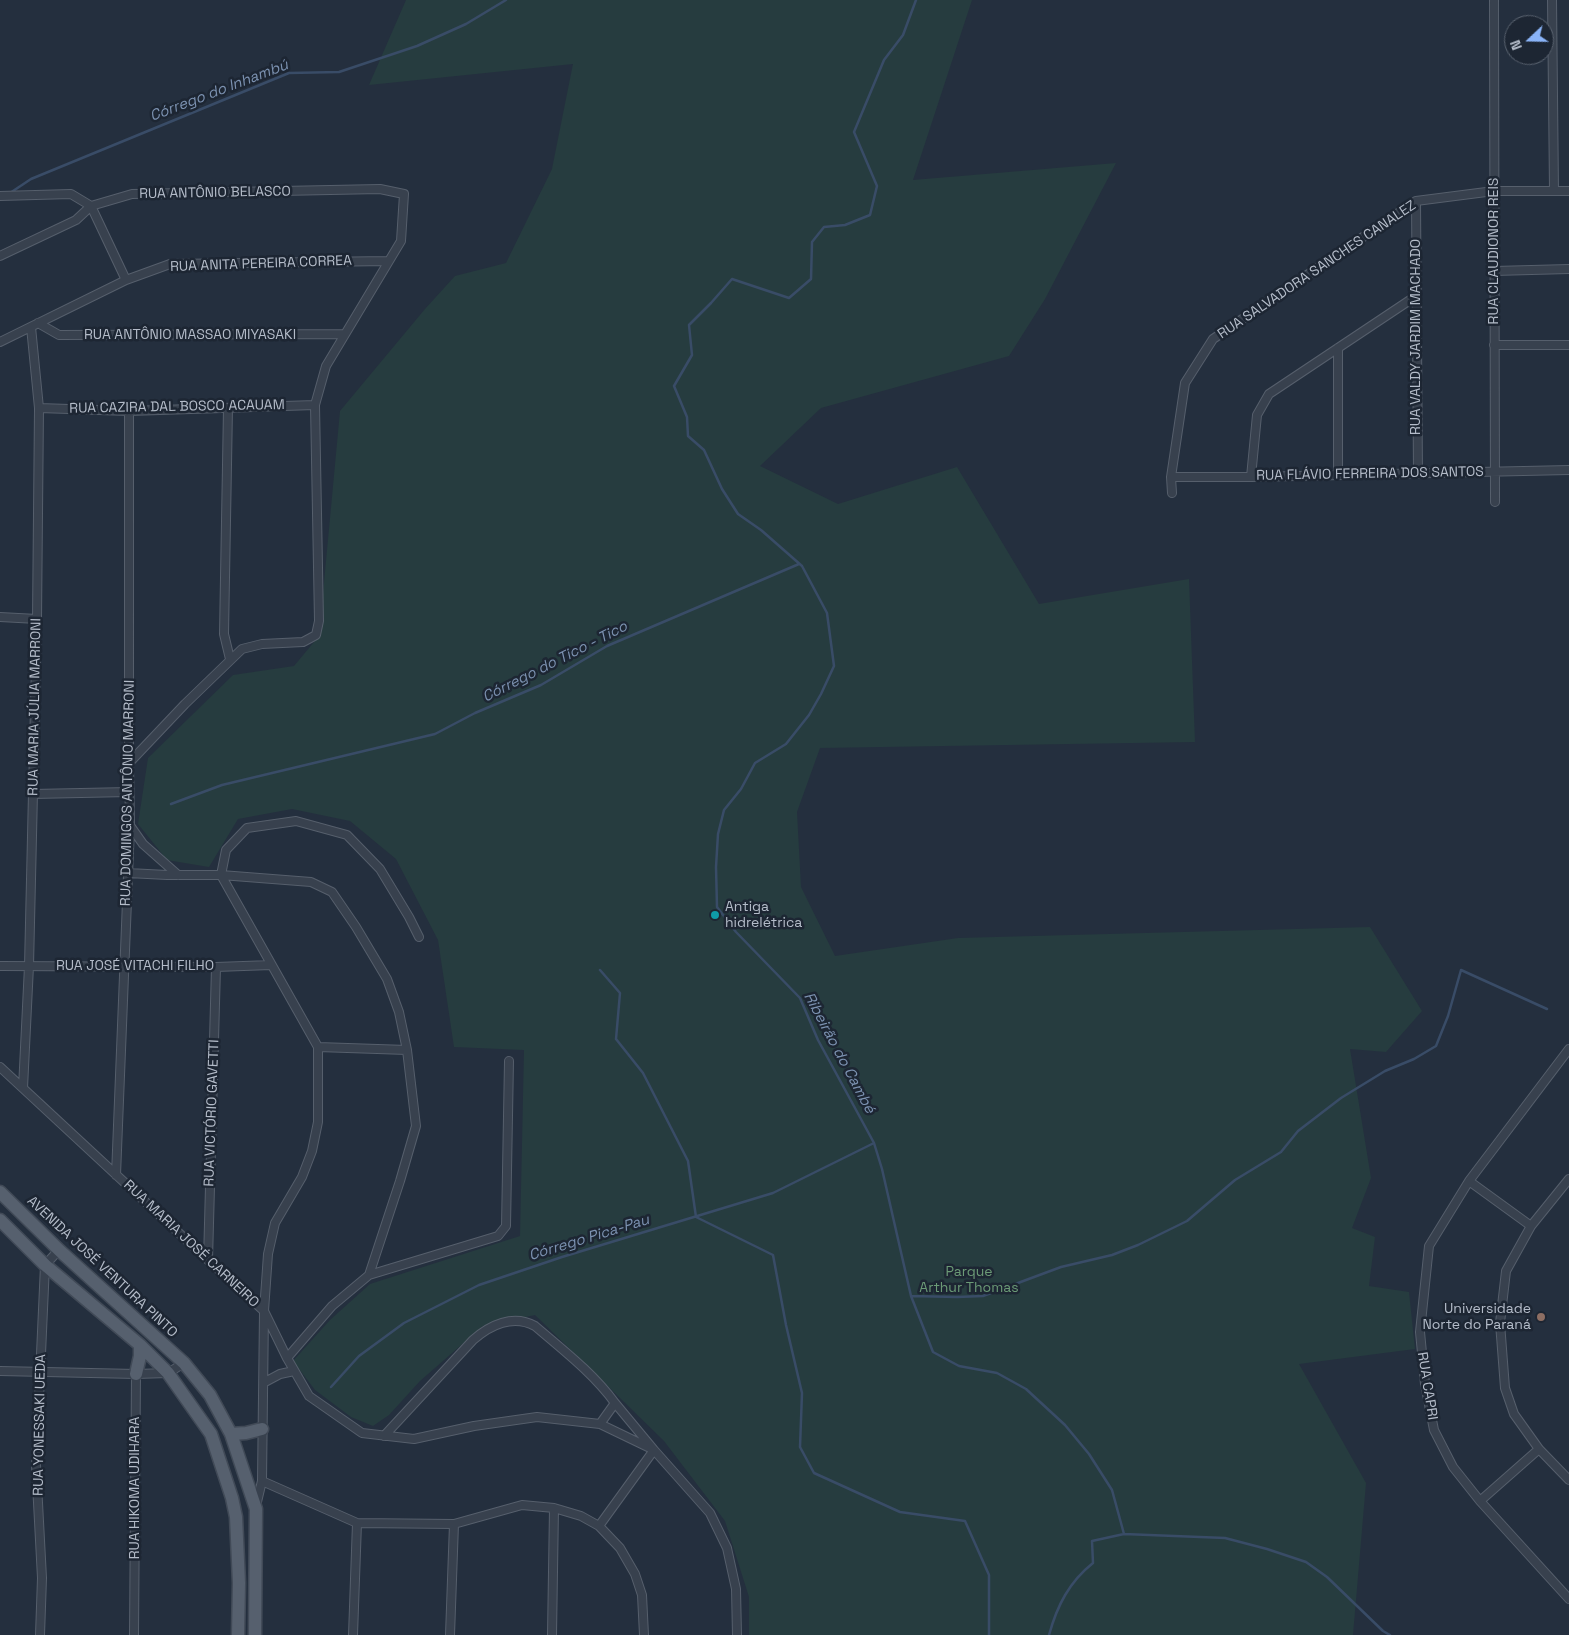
<!DOCTYPE html>
<meta charset="utf-8">
<style>
body{margin:0}
#map{position:relative;width:1569px;height:1635px;overflow:hidden;background:#242f3e;font-family:"Space Grotesk",sans-serif}
canvas{display:block}
.north{position:absolute;left:1504px;top:15px;width:50px;height:50px;box-sizing:border-box;background:#1d2633;border:1px solid #59626f;border-radius:50%;rotate:249deg;font-size:14px;font-weight:700;line-height:20px;text-align:center;color:#b4bcc9}
.north::after{content:'';display:block;margin:auto;width:18px;height:22px;background:#8ab4f8;clip-path:polygon(50% 0,100% 100%,50% 72%,0 100%)}
</style>
<div id="map">
<canvas width="1569" height="1635"></canvas>
<div class="north">N</div>
</div>
<script>
const ctx = document.querySelector('canvas').getContext('2d');
ctx.lineJoin = 'round';
function paint(path, color) { ctx.fillStyle = color; ctx.fill(path, 'evenodd'); }
function stroke(path, color, width, dash) { ctx.strokeStyle = color; ctx.lineWidth = width; ctx.lineCap = dash ? 'butt' : 'round'; ctx.setLineDash(dash || []); ctx.stroke(path); }
function drawText(font, color, halo, rows, align = 'center') {
  ctx.font = font + ' "Space Grotesk",sans-serif'; ctx.lineWidth = 5; ctx.setLineDash([]); ctx.textBaseline = 'middle'; ctx.strokeStyle = halo; ctx.fillStyle = color; for (const [text, x, y, turn = 0] of rows) {
    ctx.save(); ctx.translate(x, y); ctx.rotate((+turn || 0) * Math.PI / 180); ctx.textAlign = isNaN(turn) ? turn : align; if (halo) ctx.strokeText(text, 0, 0); ctx.fillText(text, 0, 0); ctx.restore();
  }
}
const green = new Path2D(`
 M406 0H972L913 180 1116 163 1045 299 1009 356 821 408 760 466 838 504 957 467 1039 604 1189 579 1195 742 820 748 797 812 801 887 835 956 958 938 1370 927 1422 1011 1386 1052 1350 1049 1371 1178 1352 1228 1375 1237 1369 1286 1409 1292 1415 1349 1299 1364 1366 1483 1353 1635H749V1597L725 1521 664 1441 535 1315 483 1326 420 1381 389 1415 373 1426 351 1417 315 1390 293 1361 330 1320 370 1284 520 1236 524 1050 454 1047 438 940 396 859 350 821 292 809 238 819 209 867 167 860 138 824 148 758 233 675 294 666 319 636 340 411 425 309 455 276 506 263 552 169 573 64 369 85Z`);
const stream = new Path2D(`
 M916 0 903 35 884 60 854 132 877 186 870 215 845 225 824 227 812 242 811 279 789 298 732 279 711 303 689 325 692 355 674 386 687 417 688 436 704 450 722 489 738 514 761 530 802 566 827 613 834 666 821 694 809 715 786 744 755 763 741 789 724 810 718 834 716 867 717 907 736 932 800 998 818 1040 874 1143 882 1169 911 1296 933 1352 959 1366 997 1373 1026 1389 1065 1425 1089 1454 1112 1490 1124 1534 1092 1541 1093 1563C1069 1582 1057 1606 1049 1635
 M10 193 31 179 289 73 339 72 417 46 466 24 506 0
 M171 804 222 785 435 734 475 713 541 685 607 646 799 564
 M600 970 620 993 616 1039 643 1073 688 1161 696 1217 773 1255 786 1325 802 1393 800 1447 814 1473 900 1512 965 1521 989 1575V1635
 M911 1296 957 1297 983 1296 1061 1267 1112 1255 1138 1245 1187 1221 1235 1180 1281 1152 1298 1131 1341 1098 1385 1071 1414 1059 1436 1046 1448 1016 1461 970 1547 1009
 M331 1387 359 1356 404 1323 479 1285 562 1257 773 1193 874 1143
 M1124 1534 1225 1538 1267 1549 1306 1562 1327 1577 1383 1631 1390 1635`);
const street = new Path2D(`
 M1494 0 1495 502
 M1552 0 1554 191
 M0 196 71 194 91 206 132 194 380 189 404 194 401 241 326 366 315 405 319 621 316 635 303 642 262 644 242 649 185 704 129 763
 M1416 201 1418 473
 M0 256 76 220 91 206 126 280
 M1494 271 1569 269
 M38 323 59 335 344 334
 M0 342 126 280 170 264 388 261
 M1494 345H1569
 M1338 348V474
 M39 408 129 411 315 405
 M228 408 224 634 230 659
 M1171 477H1251L1569 470
 M1251 477 1257 415 1269 394 1416 296
 M1172 493 1171 477 1185 383 1213 339 1416 201 1494 191H1569
 M0 617 37 619
 M33 794 129 792
 M131 827 143 844 178 875
 M128 873 167 875H221L311 882 332 892 356 927 387 979 399 1012 407 1050 416 1126 400 1181 369 1275
 M221 875 318 1047V1122L312 1151 302 1177 275 1223 268 1254 264 1311 262 1481 256 1506
 M221 875 226 850 247 828 296 821 347 835 380 869 409 917 419 937
 M0 966 216 967 271 965
 M318 1047 407 1050
 M1569 1049 1469 1181 1429 1246 1420 1332 1425 1384 1434 1430 1453 1467 1480 1501 1569 1599
 M0 1067 208 1260 264 1311 287 1358 309 1396 362 1433 414 1439 474 1426 537 1417 600 1424 654 1450
 M23 1088 29 966 37 619 39 408 31 327
 M116 1175 130 826 129 763V411
 M1569 1179 1531 1226 1506 1271 1500 1323 1505 1388 1514 1414 1539 1449 1569 1480
 M1469 1181 1531 1226
 M208 1260 216 967
 M287 1358 332 1306 369 1275 498 1236 506 1226 509 1061
 M0 1371 136 1374
 M265 1382 280 1374 294 1371
 M615 1403 654 1450 710 1513 727 1548 736 1589 737 1635
 M384 1436 473 1340C490 1325 513 1314 535 1326 563 1350 593 1373 615 1403L600 1424
 M262 1481 357 1523 454 1524 522 1505 554 1508 581 1516 599 1526 620 1548 635 1574 642 1595 644 1635
 M1480 1501 1539 1449
 M599 1526 654 1450
 M40 1635 42 1578 36 1465 45 1265 59 1250
 M134 1635 136 1374 168 1373 184 1363
 M353 1635 357 1523
 M450 1635 454 1524
 M552 1635 554 1508`);
const primary = new Path2D(`
 M0 1192 59 1250 184 1363 210 1395 231 1434 256 1509 255 1635
 M0 1220 45 1265 140 1345 168 1373 211 1434 232 1498 236 1517 239 1583 238 1635
 M136 1374 140 1356V1345
 M231 1434 246 1433 262 1429`);
const markers = [
 [715,915,5,"#0f9aa8"],
 [1541,1317,5,"#8d6e63"]
];
const streetNames = [
 ["RUA ANTÔNIO BELASCO",215,193,-1],
 ["RUA CLAUDIONOR REIS",1494,251,-90],
 ["RUA ANITA PEREIRA CORREA",261,264,-2],
 ["RUA SALVADORA SANCHES CANALEZ",1317,270,-34],
 ["RUA ANTÔNIO MASSAO MIYASAKI",190,335],
 ["RUA VALDY JARDIM MACHADO",1416,337,-90],
 ["RUA CAZIRA DAL BOSCO ACAUAM",177,407,-1],
 ["RUA FLÁVIO FERREIRA DOS SANTOS",1370,474,-1],
 ["RUA MARIA JÚLIA MARRONI",35,707,-89],
 ["RUA DOMINGOS ANTÔNIO MARRONI",128,793,-89],
 ["RUA JOSÉ VITACHI FILHO",135,966],
 ["RUA VICTÓRIO GAVETTI",212,1113,-88],
 ["RUA MARIA JOSÉ CARNEIRO",191,1244,43],
 ["AVENIDA JOSÉ VENTURA PINTO",102,1267,43],
 ["RUA CAPRI",1427,1386,81],
 ["RUA YONESSAKI UEDA",40,1425,-89],
 ["RUA HIKOMA UDIHARA",135,1488,-90]
];
const poiNames = [
 ["Antiga",725,907],
 ["hidrelétrica",725,923],
 ["Universidade",1531,1309,"right"],
 ["Norte do Paraná",1531,1325,"right"]
];
const parkNames = [
 ["Parque",969,1272],
 ["Arthur Thomas",969,1288]
];
const waterNames = [
 ["Córrego do Inhambú",219,91,-21],
 ["Córrego do Tico - Tico",555,662,-27],
 ["Ribeirão do Cambé",839,1053,62],
 ["Córrego Pica-Pau",589,1238,-17]
];
paint(green, '#263c3f');
stroke(stream, '#394c67', 2.5);
stroke(street, '#565f6c', 10);
stroke(primary, '#414a57', 15);
stroke(street, '#38414e', 8);
stroke(primary, '#56606e', 12);
for (const [x, y, r, color] of markers) { const dot = new Path2D(); dot.arc(x, y, r, 0, 2 * Math.PI); ctx.fillStyle = color; ctx.fill(dot); stroke(dot, '#1d2633', 2); }
drawText('14px', '#b4bcc9', '#1d2633', streetNames);
drawText('14px', '#b4bcc9', '#1d2633', poiNames, 'left');
drawText('14px', '#6b9a76', '#1d2633', parkNames);
drawText('italic 15px', '#7c92b1', '#1d2633', waterNames);
</script>
